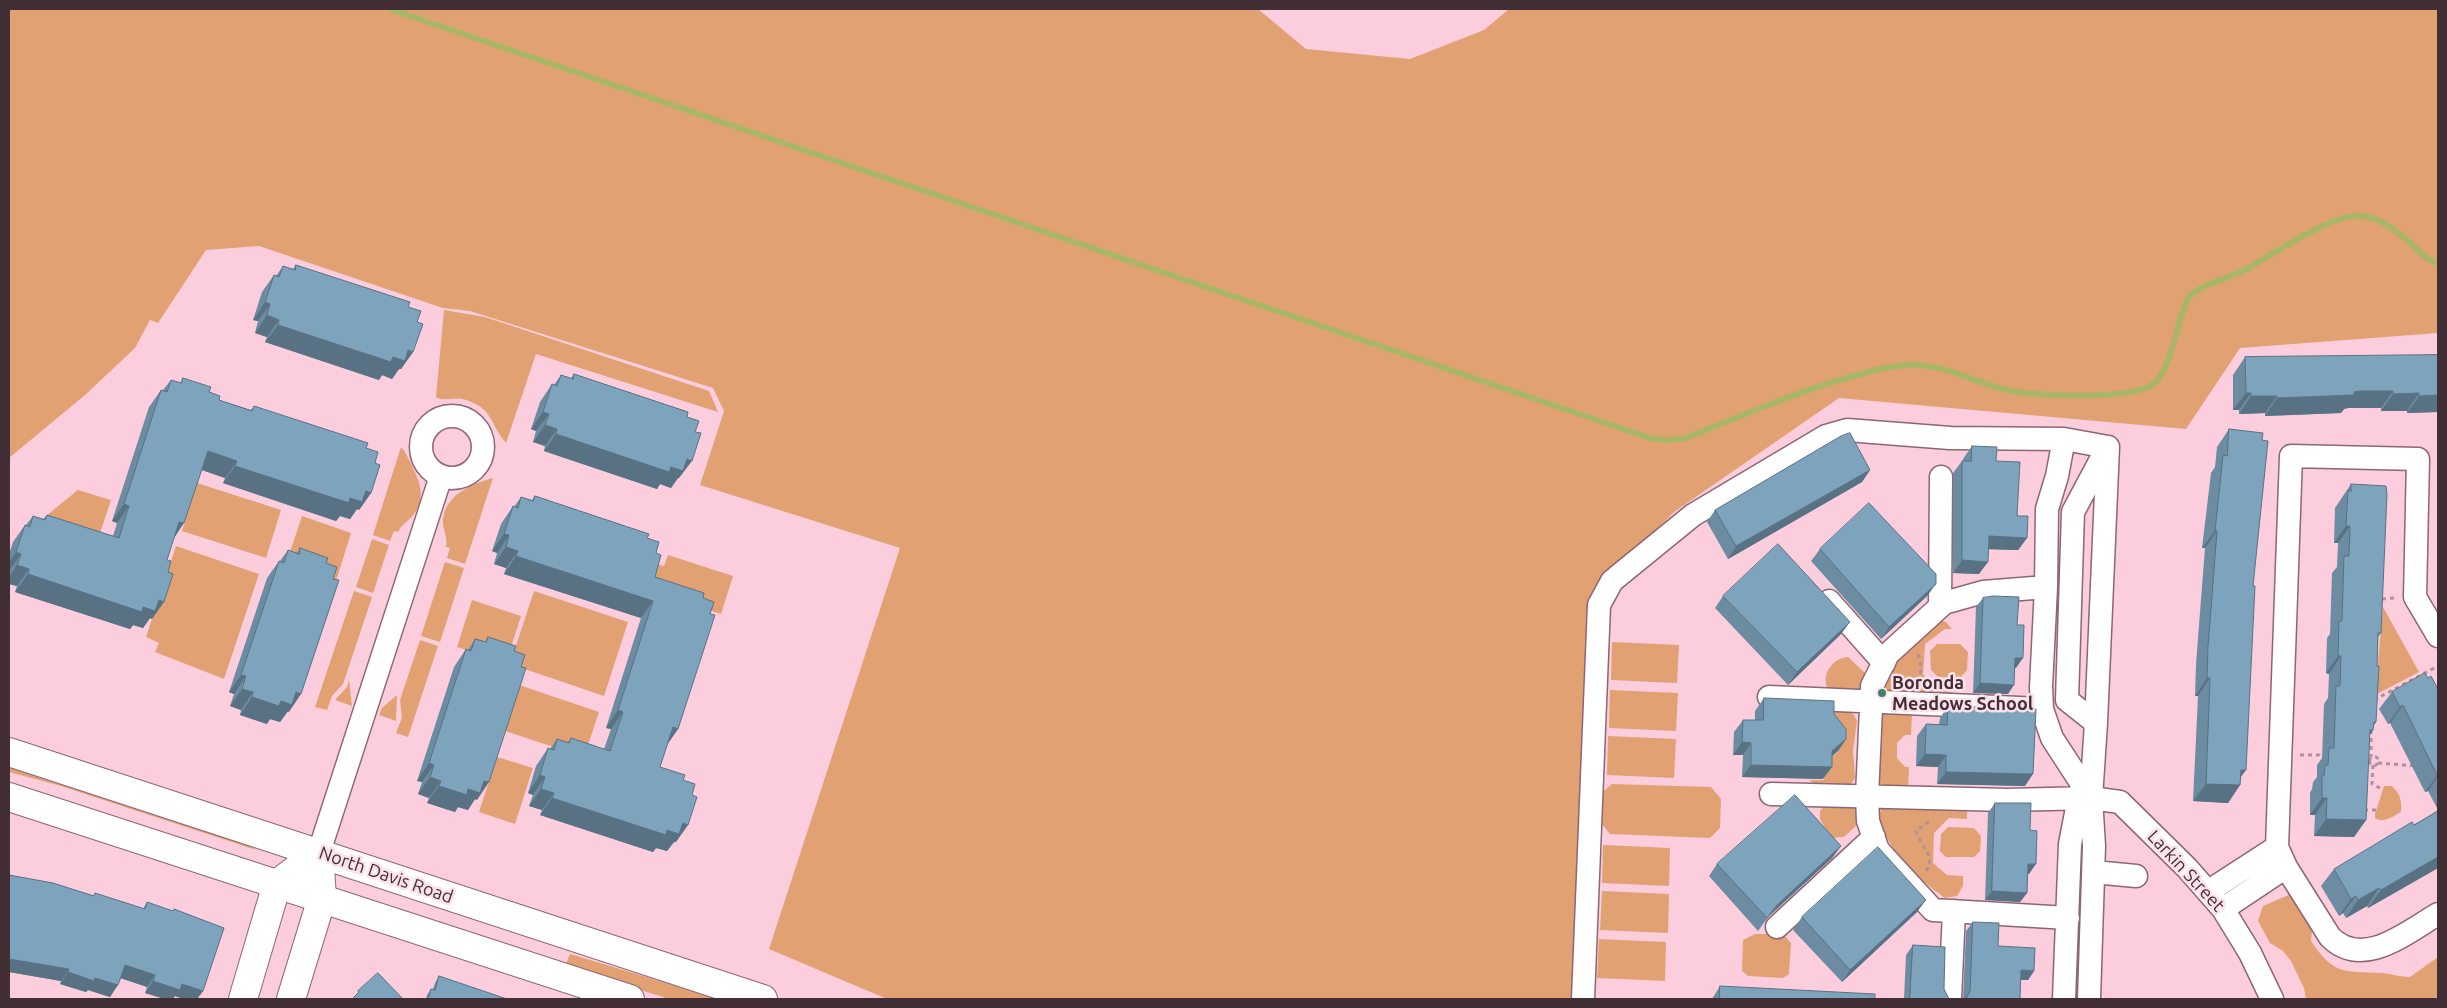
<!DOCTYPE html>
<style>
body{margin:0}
#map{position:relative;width:2447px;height:1008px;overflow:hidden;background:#fccedd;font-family:Ubuntu,sans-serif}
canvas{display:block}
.frame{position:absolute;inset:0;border:10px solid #412f35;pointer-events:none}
</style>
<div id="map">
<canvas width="2447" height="1008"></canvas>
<div class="frame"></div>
</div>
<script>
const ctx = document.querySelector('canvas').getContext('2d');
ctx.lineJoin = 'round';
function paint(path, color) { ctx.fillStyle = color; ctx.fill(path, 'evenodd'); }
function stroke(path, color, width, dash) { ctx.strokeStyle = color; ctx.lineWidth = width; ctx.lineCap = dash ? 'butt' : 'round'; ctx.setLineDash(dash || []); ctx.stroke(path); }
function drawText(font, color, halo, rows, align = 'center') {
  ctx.font = font + ' Ubuntu,sans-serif'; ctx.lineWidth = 5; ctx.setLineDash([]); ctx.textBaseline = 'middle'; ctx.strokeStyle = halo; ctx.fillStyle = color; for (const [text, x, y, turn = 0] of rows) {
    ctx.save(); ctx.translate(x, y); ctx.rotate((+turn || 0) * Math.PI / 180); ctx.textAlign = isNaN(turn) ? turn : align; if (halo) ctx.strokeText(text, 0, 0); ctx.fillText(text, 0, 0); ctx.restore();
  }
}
const green = new Path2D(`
 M9 9H1258L1306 49 1410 59 1484 30 1509 9 2438 10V333L2240 348 2186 429 1839 398 1674 512 1593 594 1575 999H887L769 949 900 548 700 485 724 411 713 388 470 311 443 308 259 246 206 250 158 323 150 320 135 348 85 395 9 458Z
 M444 310 485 317 709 391 718 412 536 354 506 443C489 423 494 408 463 399 453 397 443 402 436 397Z
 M401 447C407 454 409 460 413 468 420 483 425 495 416 511 411 520 402 523 398 532L394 531 390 541 373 535Z
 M493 478 465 564 447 558 450 548 446 547C448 539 444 532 443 524 442 496 471 484 493 478Z
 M197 483 281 510 266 558 182 531Z
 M78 490 111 500 96 545 41 520Z
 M302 516 351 533 336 581 286 564Z
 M372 539 389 545 373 593 356 587Z
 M176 546 259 574 224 679 155 652 159 643 146 637Z
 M668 555 733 576 721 614 644 589 652 563 664 566Z
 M445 562 464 568 440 642 421 636Z
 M354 591 372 597 343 684 332 696 327 710 315 707Z
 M534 591 628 622 604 696 510 664Z
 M472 600 521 616 506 663 457 647Z
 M2383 607 2419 672 2375 695Z
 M1939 620 1946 622 1952 629H1945L1925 644 1923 674 1933 690 1952 692 1951 698 1887 694 1883 684 1891 666Z
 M420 640 438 646 408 737 396 733 402 718 400 700Z
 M1612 642 1679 645 1677 683 1611 680Z
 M1937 644H1960L1968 652 1967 670 1960 678 1938 677 1931 670 1930 651Z
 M1848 657 1866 674 1862 690 1829 691C1820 677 1831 658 1848 657Z
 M349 680 352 706 335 700 347 687Z
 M519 685 599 712 584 757 505 731Z
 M1610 690 1678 693 1676 731 1609 728Z
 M397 695 396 721 379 715 382 708Z
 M1799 709 1848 710 1854 715 1857 721 1853 750 1855 778 1849 787 1815 786 1810 780H1824L1825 758H1830L1838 752V741Z
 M1884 713H1912L1911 735H1905L1897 743V758L1905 767H1909L1908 789 1883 788 1877 779 1880 716Z
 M1608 736 1676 739 1674 778 1607 775Z
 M497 757 533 768 515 824 479 812Z
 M9 765 246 844 256 850 61 786 9 772Z
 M1612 784 1711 787 1721 799 1720 828 1710 838 1610 834 1600 822V794Z
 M2384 786H2392C2400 794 2402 800 2401 812 2393 816 2384 824 2375 818V814Z
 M1825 805H1857L1860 822 1844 837 1831 838 1820 819V811Z
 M1883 807 1967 808V819L1949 818 1934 833 1933 863 1947 875 1963 876V886L1957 896 1945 898C1915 876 1889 853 1878 816Z
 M1948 827 1974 828 1981 836 1980 851 1974 857H1946L1940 851 1941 834Z
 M1603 845 1670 848 1669 886 1602 883Z
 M1602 891 1669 894 1668 933 1600 930Z
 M2291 894 2312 930 2311 941C2334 976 2345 971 2382 973 2392 974 2401 977 2410 977L2438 957V997L2432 999H2306L2304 988 2291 961 2283 951 2270 943 2258 921 2263 906Z
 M1755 934H1783L1791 943 1789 974 1783 978 1748 976 1742 971 1743 940Z
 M1599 939 1666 942 1665 981 1597 978Z
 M570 954 720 999H669L565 966Z`);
const stream = new Path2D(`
 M390 9 1650 438 1666 440 1683 439C1740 417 1797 391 1857 375 1875 370 1897 364 1916 365 1949 366 1976 383 2007 390 2036 396 2129 400 2152 385 2169 374 2176 330 2183 311 2185 307 2186 301 2188 298 2198 285 2230 278 2245 270 2272 255 2332 213 2362 216 2388 218 2410 244 2429 260L2438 263`);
const path = new Path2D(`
 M2382 599 2394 598
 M1918 654 1921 666 1919 685
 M2374 700 2438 666
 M2371 730V757
 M2300 755H2319L2323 760
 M2369.5 761a4.5 4.5 0 1 1 9 0a4.5 4.5 0 1 1-9 0Z
 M2378 763 2416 766
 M2373 765 2372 784 2382 789
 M2364 810H2376
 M1926 871C1937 856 1919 845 1916 831L1931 820`);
const minor = new Path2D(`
 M421 447a31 31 0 1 1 62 0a31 31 0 1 1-62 0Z
 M2064 439 2057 476 2047 509 2046 587 2041 687 2042 709 2052 738 2091 798
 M2046 587 1983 592 1944 603 1888 654 1872 686 1867 796 1868 821 1878 850 1933 910 2068 918
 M1829 601 1884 663
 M1940 606 1941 477
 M2438 636 2415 597 2418 459 2291 456 2277 847 2286 867 2330 937C2363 970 2407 932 2438 914
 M1769 697 2042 709
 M2096 723 2067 700 2073 512 2105 452
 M1771 794 2007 800 2091 798 2120 802 2187 868 2223 909 2250 953 2272 999
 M319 852 441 476
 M2094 872 2136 876
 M2209 891 2277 847
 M2223 909 2286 867
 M1777 927 1874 837
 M1583 999 1599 605 1612 581 1693 515 1826 436 1847 430 1950 438 2064 439 2108 447
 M1950 999 1954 911
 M2064 999 2070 844 2076 813 2091 798
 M2089 999 2094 846 2091 798 2096 723 2108 447`);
const major = new Path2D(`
 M243 999 277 884 319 852
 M291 999 322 898 319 852`);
const highway = new Path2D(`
 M9 752 763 999
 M9 797 630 999`);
const wall = new Path2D(`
 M296 265 408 307 417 322 413 352 401 369H399L392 379 382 375 379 380 265 342 267 337 255 333 258 321 253 320 262 292 274 275 276 276 283 266 293 269Z
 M2438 355V412L2407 413V411H2381V408H2348L2344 409 2341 413 2265 416V413L2239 414V410H2233V375L2245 357Z
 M574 374 687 417 679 478H678L671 488 660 484 657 489 544 451 545 446 533 442 536 431 531 429 540 402 552 384 554 385 561 375 571 378Z
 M183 378 209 392 219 400 251 410 254 406 366 448 375 463 371 493 359 510 357 509 350 519 340 516 336 521 223 483 225 478 202 470 173 539 167 560 152 619 150 618 143 628 133 625 130 629 15 592 17 586 9 584V554L13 542 25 525H26L33 516 44 519 47 515 113 536 117 523 112 521 149 407 161 390H163L171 380 180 383Z
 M2229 429 2253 586 2240 785 2228 803 2193 801 2198 696H2195L2196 664 2205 548H2202L2211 473 2215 467 2217 447Z
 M1972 446 1996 461 2027 538 2018 550 1988 549 1979 574 1953 573V473L1962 461H1963V459Z
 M1870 470 1862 482 1728 559 1707 522 1715 510Z
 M2351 484 2381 633 2378 637 2373 730 2369 736 2366 820 2354 837 2314 836 2315 815H2310V793L2312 789 2313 782 2317 777V765L2322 758 2324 704 2328 698 2329 674 2326 673 2327 638 2330 634 2332 573 2337 567 2338 543H2334L2335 508Z
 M535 496 647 538 656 553 655 577 703 598 710 614 678 729 667 745 660 767 683 780 676 842H674L667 851 656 848 653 852 540 815 542 810 529 806 533 795 528 793 536 766 548 748 550 749 557 739 568 742 571 738 604 749 611 729 606 728 641 618 504 574 506 568 494 564 497 553 492 551 501 524 513 506 514 507 521 497 532 500Z
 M300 548 326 563 289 712 288 711 280 722 270 719 267 724 240 715 241 710 230 706 234 694 229 692 267 578 279 561H280L288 550 297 553Z
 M1820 549 1927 596 1881 639 1811 561Z
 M1723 596 1841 634 1788 685 1715 608Z
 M1983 598 2017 625 2016 668H2015L2008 694 1973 693 1976 607Z
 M488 637 477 800 475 799 468 810 458 807 455 812 427 803 429 798 418 794 422 782 417 781 454 667 466 649 468 650 475 639 485 642Z
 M2428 678 2438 689V810L2428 791 2425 792 2390 723 2388 724 2379 709 2392 692Z
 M1764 698 1834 714 1846 739 1838 751 1832 756 1823 779 1742 777 1743 755H1733L1734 732 1743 720H1755V711Z
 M1948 706 2025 786 1937 784 1938 767 1916 766 1917 736 1926 724 1939 725 1940 718Z
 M1995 803 2029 874H2027V893L2020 902 1985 900 1988 813Z
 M2438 811V868L2368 908 2367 906 2346 918 2343 913 2339 916 2321 886 2334 869Z
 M1841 846 1832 858 1768 917 1758 931 1709 876 1717 864Z
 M9 875 93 896 95 893 143 909 147 902 203 991 197 999H184L175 996 145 993 147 987 121 978 110 997 88 990 86 992 60 984 61 981 9 972Z
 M1917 912 1842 982 1793 930 1802 917Z
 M1973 922 1998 946 2034 971 2028 980H2021L1963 999 1966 931Z
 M1913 945 1944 989 1949 999H1904L1906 955Z
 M439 976 507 999H426L427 995 431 989H433L435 983Z
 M1720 986 1875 999H1712Z`);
const shadedWall = new Path2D(`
 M265 302 270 304 258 321 253 320Z
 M267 315 279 320 267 337 255 333Z
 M278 325 393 357 408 350 413 352 401 369H399L392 379 382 375 379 380 265 342Z
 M2360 391H2393L2381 408H2348L2344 409 2341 413 2265 416 2277 398Z
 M2246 393H2251L2239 410H2233Z
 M2419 393 2407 411H2381L2393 394Z
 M2438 395V412L2407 413 2419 396Z
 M2251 396H2277L2265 413 2239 414Z
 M543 412 549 414 536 431 531 429Z
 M545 425 557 429 545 446 533 442Z
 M556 434 671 467 687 459 692 461 679 478H678L671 488 660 484 657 489 544 451Z
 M208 451 237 461 225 478 196 468Z
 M235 466 350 498 366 491 371 493 359 510 357 509 350 519 340 516 336 521 223 483Z
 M1870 470 1862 482 1728 559 1736 546Z
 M124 504 129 506 117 523 112 521Z
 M179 522 184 523 172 541Z
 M2346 526H2350L2338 543H2334Z
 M2215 531H2217L2205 548H2202Z
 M504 534 509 535 497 553 492 551Z
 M1989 536 2027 538 2018 550 1980 549Z
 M506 547 518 551 506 568 494 564Z
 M16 552 21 554 9 571V562Z
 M516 556 653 601 641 618 504 574Z
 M1962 560 1988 562 1979 574 1953 573Z
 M17 565 29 569 17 586 9 584V577Z
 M28 574 143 607 159 600 164 602 152 619 150 618 143 628 133 625 130 629 15 592Z
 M1936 584 1927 596 1881 639 1889 627Z
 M1850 622 1841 634 1788 685 1797 672Z
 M2338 656H2341L2329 674 2326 673Z
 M2015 658H2023L2016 668 2008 667Z
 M241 675 246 676 234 694 229 692Z
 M2207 678H2210L2198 696H2195Z
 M1980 683 2014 685 2008 694 1973 693Z
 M242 689 253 692 241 710 230 706Z
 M296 692 301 694 289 712 288 711 280 722 270 719 267 724 240 715 252 697Z
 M2403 705 2390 723 2388 724 2400 707Z
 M618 710 623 712 611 729 606 728Z
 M2374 722H2376L2371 730H2373L2361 748Z
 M673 727 678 729 666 746Z
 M1846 739 1838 751 1823 764 1832 751Z
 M1742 742 1751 743 1743 755H1733Z
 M1925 754 1946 755 1938 767 1916 766Z
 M429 763 434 765 422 782 417 781Z
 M1751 765 1832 767 1823 779 1742 777Z
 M2241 770H2246L2235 785H2240L2228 803 2193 801 2206 784Z
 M1946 772 2033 774 2025 786 1937 784Z
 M2438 774V776L2428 791 2425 792Z
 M540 775 545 777 533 795 528 793Z
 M430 777 441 781 429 798 418 794Z
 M484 781 489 782 477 800 475 799 468 810 458 807 455 812 427 803 439 786Z
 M541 789 554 793 542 810 529 806Z
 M552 798 667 830 683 823 688 825 676 842H674L667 851 656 848 653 852 540 815Z
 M2322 798H2327L2315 815H2310Z
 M2326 819 2366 820 2354 837 2314 836Z
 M1841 846 1832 858 1768 917 1758 931 1777 905Z
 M2438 857V868L2368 908 2381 890Z
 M2028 864H2036L2029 874 2021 873Z
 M2379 888 2367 906 2346 918 2358 900Z
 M1992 891 2027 893 2020 902 1985 900Z
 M2356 896 2343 913 2339 916 2351 899Z
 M1926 900 1917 912 1842 982 1850 970Z
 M9 959 69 969 61 981 9 972Z
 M125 965 155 975 147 987 117 977Z
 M2021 970 2034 971 2028 980H2014Z
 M68 972 95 978 118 985 110 997 88 990 86 992 60 984Z
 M153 981 182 984 203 991 197 999H184L175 996 173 999H164L145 993Z`);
const building = new Path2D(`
 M296 265 410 302 408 307 421 311 417 322 423 324 413 352 408 350 405 361 393 357 391 362 278 325 279 320 267 315 270 304 265 302 274 275 279 277 283 266 295 270Z
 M2438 355V395L2419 396V393L2393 394V391H2360L2354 392V395L2277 398V396H2251V393H2246L2245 357Z
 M574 374 688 412 687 417 699 421 695 432 701 433 692 461 687 459 683 471 671 467 669 472 556 434 557 429 545 425 549 414 543 412 552 384 557 386 561 375 573 379Z
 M183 378 211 387 209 392 220 396 219 400 252 411 254 406 368 443 366 448 378 452 375 463 380 465 371 493 366 491 362 502 350 498 349 503 235 466 237 461 208 451 184 523 179 522 167 560 171 561 168 572 173 574 164 602 159 600 155 611 143 607 142 612 28 574 29 569 17 565 21 554 16 552 25 525 30 527 33 516 45 520 47 515 119 538 129 506 124 504 161 390 167 392 171 380 181 383Z
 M2229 429 2263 433 2262 440 2268 441 2253 586H2255L2246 770H2241L2240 785 2206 784 2210 678H2207L2208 647 2217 531H2215L2223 455 2227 456Z
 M1850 433 1870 470 1736 546 1715 510 1841 436Z
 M1972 446 1997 447 1996 461 2020 462 2017 516H2028L2027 538 1989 536 1988 562 1962 560V461H1971Z
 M2351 484 2386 486 2387 494 2381 633H2378L2377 666H2379L2376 722H2374L2373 730H2370L2366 820 2326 819 2327 798H2322V775L2324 776 2325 765H2328L2329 748H2334L2336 686H2340L2341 656H2338L2339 621H2342L2344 556H2349L2350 526H2346L2348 491H2351Z
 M535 496 649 534 647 538 659 542 656 553 661 555 655 577 704 593 703 598 714 602 710 614 715 615 678 729 673 727 660 767 685 775 683 780 695 784 692 795 697 797 688 825 683 823 679 834 667 830 666 835 552 798 554 793 541 789 545 777 540 775 548 748 554 750 557 739 569 743 571 738 610 751 623 712 618 710 653 601 516 556 518 551 506 547 509 535 504 534 513 506 518 508 521 497 533 501Z
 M1869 503 1936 574V584L1889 627 1820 549Z
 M1778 544 1850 622 1797 672 1723 596Z
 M300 548 328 558 326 563 337 567 333 579 339 580 301 694 296 692 292 705 281 701 279 706 252 697 253 692 242 689 246 676 241 675 279 561 284 563 288 550 299 554Z
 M1993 596 2019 597 2017 625H2024L2023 658H2015L2014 685 1980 683 1983 598Z
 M488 637 516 646 514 651 525 655 521 667 526 668 489 782 484 781 480 793 468 789 467 795 439 786 441 781 430 777 434 765 429 763 466 649 471 651 475 639 486 642Z
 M2425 673 2428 678 2431 676 2438 689V774L2437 775 2403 705 2400 707 2392 692Z
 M1764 698 1834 701V714L1846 729V739L1832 751V767L1751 765V743L1742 742 1743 720H1763Z
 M1948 706 2036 709 2033 774 1946 772V755L1925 754 1926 724 1947 725Z
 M1795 795 1841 846 1777 905 1767 918 1717 864Z
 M1995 803H2031L2030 830 2037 831 2036 864H2028L2027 893 1992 891Z
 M2438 811V857L2381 890 2379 888 2358 900 2356 896 2351 899 2334 869 2412 822 2414 825Z
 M1878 847 1926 900 1850 970 1802 917Z
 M9 875 53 883 94 896 95 893 145 909 147 902 173 911 174 909 224 928 203 991 182 984 180 990 153 981 155 975 125 965 118 985 95 978 94 981 68 972 69 969 9 959Z
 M1973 922 1999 923 1998 946 2035 948 2034 971 2021 970 2020 999H1963L1967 997 1970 991Z
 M1913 945 1945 947 1944 989 1949 999H1910Z
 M378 973 403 999H352L359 992 358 991Z
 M439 976 507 999H428L431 989 435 990Z
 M1720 986 1875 994V999H1720Z`);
const markers = [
 [1882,693,5,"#3f8172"]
];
const poiNames = [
 ["Boronda",1892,683],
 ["Meadows School",1892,704]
];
const streetNames = [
 ["Larkin Street",2186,871,47],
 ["North Davis Road",386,875,19]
];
paint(green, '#e1a173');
stroke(stream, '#a9b667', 6);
stroke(minor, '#8d6573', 25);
stroke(major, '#8d6573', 30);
stroke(highway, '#8d6573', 30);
stroke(path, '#b28f9a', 3, [4, 4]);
stroke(minor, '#fff', 22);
stroke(major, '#fff', 28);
stroke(highway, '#fff', 28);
paint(wall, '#6c8ca2');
paint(shadedWall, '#587284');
paint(building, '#7ea3bc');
stroke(building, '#587284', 1);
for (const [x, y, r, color] of markers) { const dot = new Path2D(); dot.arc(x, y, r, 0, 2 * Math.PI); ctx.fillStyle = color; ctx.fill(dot); stroke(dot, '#fde1ea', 2); }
drawText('bold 18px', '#412f35', '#fde1ea', poiNames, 'left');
drawText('18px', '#412f35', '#fde1ea', streetNames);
</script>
